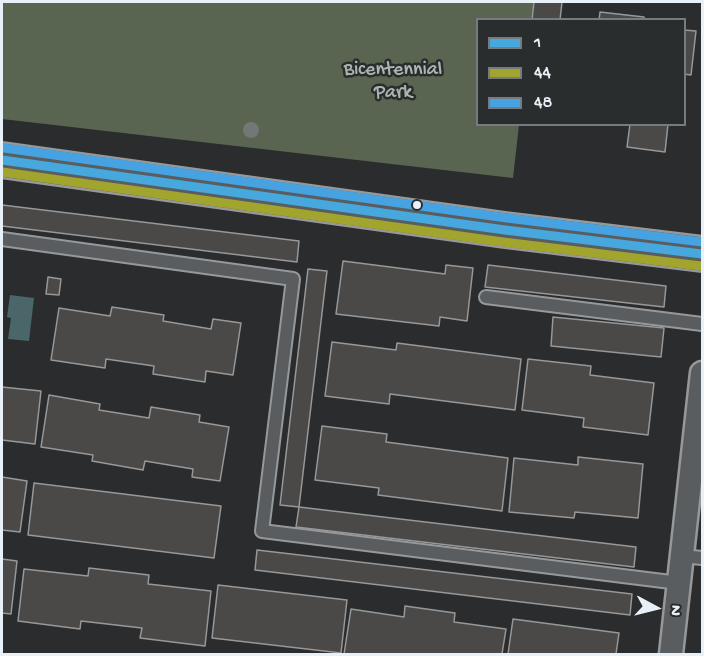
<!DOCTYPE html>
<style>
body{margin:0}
#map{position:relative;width:704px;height:656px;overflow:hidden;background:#2b2c2d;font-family:"Gochi Hand",sans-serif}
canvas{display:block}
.frame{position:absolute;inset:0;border:3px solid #e8f1f8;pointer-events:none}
.legend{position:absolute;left:476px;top:18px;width:210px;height:108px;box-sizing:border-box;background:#2a2d2e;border:2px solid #767b7f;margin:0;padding:8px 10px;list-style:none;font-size:18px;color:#e8f1f8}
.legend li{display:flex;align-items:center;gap:12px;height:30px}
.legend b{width:30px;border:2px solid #767b7f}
.north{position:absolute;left:626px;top:578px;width:60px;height:60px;-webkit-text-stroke:4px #2a2d2e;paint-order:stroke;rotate:97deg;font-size:16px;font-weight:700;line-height:24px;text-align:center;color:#e8f1f8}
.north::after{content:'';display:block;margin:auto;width:21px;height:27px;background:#e8f1f8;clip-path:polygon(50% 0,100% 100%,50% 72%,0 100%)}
</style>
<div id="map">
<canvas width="704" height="656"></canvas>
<div class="frame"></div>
<ul class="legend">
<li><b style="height:8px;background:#46a8dd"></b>1</li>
<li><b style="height:8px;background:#a2a52d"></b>44</li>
<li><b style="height:8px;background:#46a2e0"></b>48</li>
</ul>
<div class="north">N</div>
</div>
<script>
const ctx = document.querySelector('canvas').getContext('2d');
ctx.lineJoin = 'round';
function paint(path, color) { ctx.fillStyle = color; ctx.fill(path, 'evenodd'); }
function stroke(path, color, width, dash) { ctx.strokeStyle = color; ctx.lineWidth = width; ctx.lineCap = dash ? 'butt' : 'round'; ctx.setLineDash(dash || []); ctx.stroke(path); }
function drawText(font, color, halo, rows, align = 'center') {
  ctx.font = font + ' "Gochi Hand",sans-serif'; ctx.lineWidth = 5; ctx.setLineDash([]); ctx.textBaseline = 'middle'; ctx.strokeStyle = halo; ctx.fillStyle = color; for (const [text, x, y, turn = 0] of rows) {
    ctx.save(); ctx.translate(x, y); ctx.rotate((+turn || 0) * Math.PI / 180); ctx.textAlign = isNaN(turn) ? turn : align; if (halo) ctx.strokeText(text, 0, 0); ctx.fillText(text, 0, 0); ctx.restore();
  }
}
const green = new Path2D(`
 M2 2H534L532 19 478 20V124L519 125 513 178 2 119Z`);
const water = new Path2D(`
 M10 295 34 298 29 341 8 339 11 318 7 317Z`);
const building = new Path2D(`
 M534 2H562L560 20H532Z
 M600 12 644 17V20H599Z
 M684 30 696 31 691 75 684 74Z
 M630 124H668L665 152 627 147Z
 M2 205 299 241 297 262 2 226Z
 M343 261 445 274 446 265 473 268 467 321 440 317 439 326 336 314Z
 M488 265 666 286 664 307 485 287Z
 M308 269 327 271 299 507 636 547 634 567 296 527 299 507 280 505Z
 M48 277 61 279 59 295 46 294Z
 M112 307 164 315 163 321 211 329 213 319 241 323 233 375 206 371 205 382 153 374 154 366 106 359 105 368 51 360 59 308 110 316Z
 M553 317 664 328 661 357 551 346Z
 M332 342 396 350 397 343 521 359 515 410 390 394 389 404 325 396Z
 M528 359 591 366 590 375 654 383 648 435 583 427 584 418 522 410Z
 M2 387 41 391 35 444 2 440Z
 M49 395 100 404 99 410 149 418 151 407 200 415 199 422 229 427 220 481 192 477 193 469 145 461 143 470 92 461 93 455 41 447Z
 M322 426 387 434 386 442 508 458 502 511 378 495 379 488 315 480Z
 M578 457 643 464 638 518 575 512 574 518 509 512 514 458 578 465Z
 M2 477 27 481 20 532 2 530Z
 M34 483 221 506 214 558 28 535Z
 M257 550 632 594 630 615 255 570Z
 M2 559 17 561 11 614 2 613Z
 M89 568 149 575 148 584 211 591 205 646 140 638 142 628 81 621 80 629 18 621 24 569 88 576Z
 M218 585 347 600 341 653 212 638Z
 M405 606 455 613 454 622 506 629 502 654H344L351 609 404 617Z
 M513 619 619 633 616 654H508Z`);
const lane = new Path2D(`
 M2 239 293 279 262 531 679 583
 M486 297 702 324
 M682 556 702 558`);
const street = new Path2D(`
 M671 654 702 373`);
const secondary = new Path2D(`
 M2 160 505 230 702 254`);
const bus1 = new Path2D(`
 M2 160 505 230 702 254`);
const bus2 = new Path2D(`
 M2 172 503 242 701 266`);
const bus3 = new Path2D(`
 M4 148 507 218 702 242`);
const trees = [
 [251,130]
];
const markers = [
 [417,205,5,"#e8f1f8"]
];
const parkNames = [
 ["Bicentennial",393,71],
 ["Park",393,94]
];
paint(green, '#596551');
paint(water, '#4a6669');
paint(building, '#4b4947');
stroke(building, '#96989a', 1.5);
stroke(lane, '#96989a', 16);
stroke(street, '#96989a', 27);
stroke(secondary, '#96989a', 38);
stroke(lane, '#5a5d60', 12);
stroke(street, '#5a5d60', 22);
stroke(secondary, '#5a5d60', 33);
stroke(bus1, '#46a8dd', 9);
stroke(bus2, '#a2a52d', 9);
stroke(bus3, '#46a2e0', 9);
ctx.fillStyle = '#717875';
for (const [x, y] of trees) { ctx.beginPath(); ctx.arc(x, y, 8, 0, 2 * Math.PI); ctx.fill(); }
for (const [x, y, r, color] of markers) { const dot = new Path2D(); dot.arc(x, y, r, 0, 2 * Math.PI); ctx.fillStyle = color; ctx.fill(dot); stroke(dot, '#2a2d2e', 2); }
drawText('20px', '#abb6b0', '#2a2d2e', parkNames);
</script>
